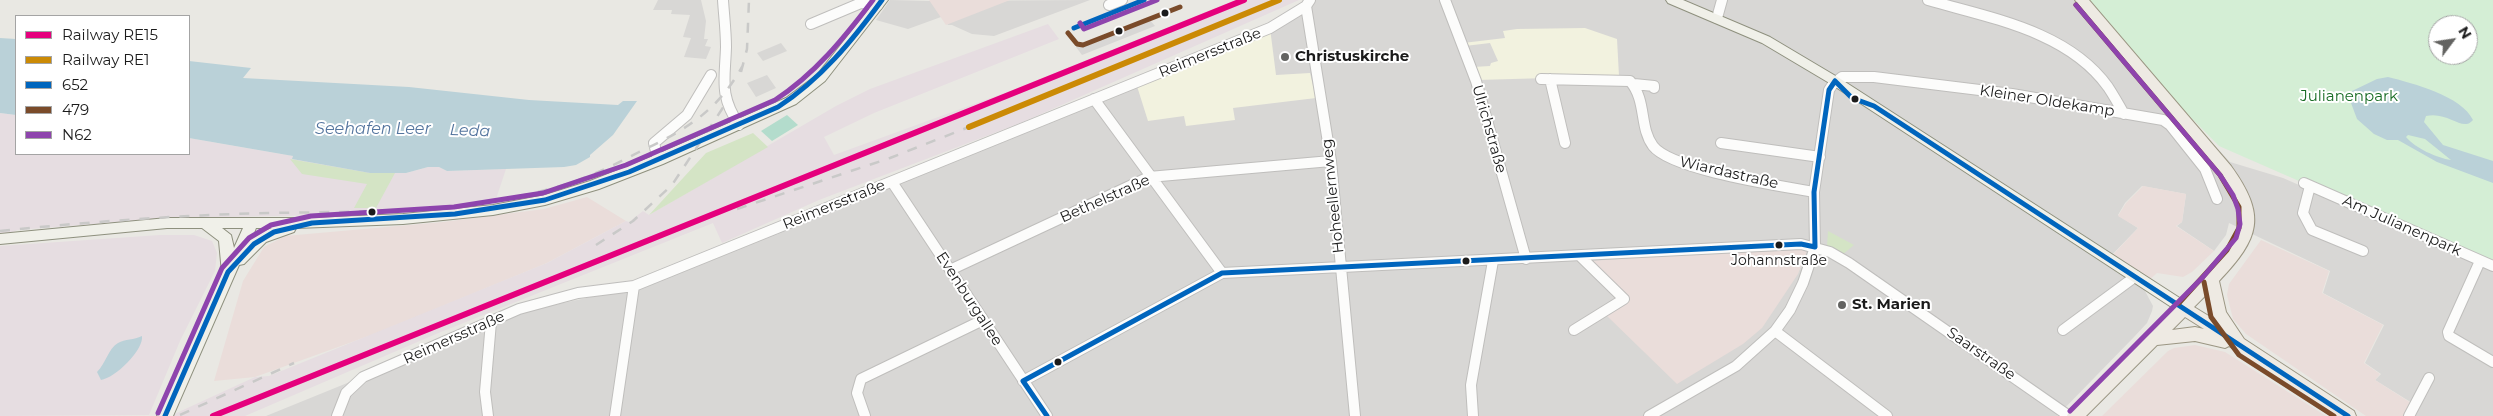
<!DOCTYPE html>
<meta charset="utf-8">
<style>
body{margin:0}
#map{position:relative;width:2493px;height:416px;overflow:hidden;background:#e9e8e3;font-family:Montserrat,sans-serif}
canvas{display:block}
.legend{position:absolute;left:15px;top:15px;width:175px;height:140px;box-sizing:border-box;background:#fff;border:1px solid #a4a4a4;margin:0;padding:6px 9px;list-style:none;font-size:15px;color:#1b1b1b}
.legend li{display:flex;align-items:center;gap:10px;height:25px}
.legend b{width:25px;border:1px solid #a4a4a4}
.north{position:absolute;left:2428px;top:15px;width:50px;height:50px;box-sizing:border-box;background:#fff;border:1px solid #a4a4a4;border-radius:50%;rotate:59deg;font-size:14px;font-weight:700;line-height:20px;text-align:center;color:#1b1b1b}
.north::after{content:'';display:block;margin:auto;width:18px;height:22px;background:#636361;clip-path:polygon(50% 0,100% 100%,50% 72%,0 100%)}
</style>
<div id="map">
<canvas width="2493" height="416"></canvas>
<ul class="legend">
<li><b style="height:6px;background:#e5007d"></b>Railway RE15</li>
<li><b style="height:6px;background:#cb8a05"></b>Railway RE1</li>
<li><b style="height:6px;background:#0065bd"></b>652</li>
<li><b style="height:6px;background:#7a4b2a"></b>479</li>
<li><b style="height:6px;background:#8e44ad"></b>N62</li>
</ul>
<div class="north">N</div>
</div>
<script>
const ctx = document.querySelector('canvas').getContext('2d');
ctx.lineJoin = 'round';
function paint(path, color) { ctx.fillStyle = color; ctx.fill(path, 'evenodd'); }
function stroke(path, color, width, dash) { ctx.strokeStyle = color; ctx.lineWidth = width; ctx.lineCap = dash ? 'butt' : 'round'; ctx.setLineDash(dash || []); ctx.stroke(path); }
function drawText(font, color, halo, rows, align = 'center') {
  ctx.font = font + ' Montserrat,sans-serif'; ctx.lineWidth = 4; ctx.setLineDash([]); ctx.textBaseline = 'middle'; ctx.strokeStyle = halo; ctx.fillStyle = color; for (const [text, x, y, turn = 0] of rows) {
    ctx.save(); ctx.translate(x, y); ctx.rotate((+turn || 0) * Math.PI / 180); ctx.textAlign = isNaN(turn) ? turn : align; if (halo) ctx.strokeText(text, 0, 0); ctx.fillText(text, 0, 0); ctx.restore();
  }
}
const residential = new Path2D(`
 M658 0H701L706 21 704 39H708L705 46 711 47 706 59 684 57 691 38 683 37 690 15 671 14 672 10H653Z
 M890 0 930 1 1090 0 994 36 972 34 952 25H948L941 17 908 29 876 20Z
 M1306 0H2090L2146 72 2230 162 2283 178 2493 270V416H2406L2412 403 2375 380 2381 374 2365 363 2384 325 2323 293 2330 271 2229 223 2226 235 2214 251 2177 226 2182 222 2186 194 2142 186 2125 203 2118 215 2138 228 2108 259 2146 283 2145 291 2153 306 2152 311 2147 323 2134 337 2057 416H266L522 312 609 293 1271 23Z
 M1148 18 1155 26 1082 55 1076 47Z
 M781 43 787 51 763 61 757 53Z
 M767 75 776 88 756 97 747 83Z`);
const commercial = new Path2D(`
 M929 0H1010L946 25Z
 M2143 186 2186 194 2182 222 2176 226 2214 251 2192 272 2183 277 2157 273 2146 283 2109 259 2138 228 2118 216 2126 203Z
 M587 197 626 221 547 263 377 333 255 377 214 381 243 281 264 247 285 236 443 222 544 209Z
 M2261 240 2329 271 2322 293 2383 325 2364 363 2380 374 2375 380 2411 403 2405 416H2366L2246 334 2233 319 2227 295 2229 284Z
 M1798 247 1807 251 1798 274 1762 328 1743 344 1677 384 1606 315 1626 299 1590 261Z
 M2195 345 2225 352 2326 416H2102L2168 351 2174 348Z`);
const industrial = new Path2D(`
 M1235 0H1299L1023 122 819 200 722 243 713 223 436 334 245 416H170L255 377 269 376 547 263 626 221 629 222 643 211 649 215 836 106 870 89 1048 24 1059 39 874 113 824 137 834 155 1007 92Z
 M0 113 16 115V154H189V138L293 156 292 159 370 173H406L428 167H439L447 171 506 169 495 202 324 215 174 218 17 230 0 239Z
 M160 235H194L212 241 217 253 215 271 180 341 149 415 0 416V246Z`);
const education = new Path2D(`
 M1270 28 1276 75 1310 73 1316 98 1233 108 1235 120 1186 126 1184 116 1148 121 1136 83Z
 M1585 28 1617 39 1619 76 1477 80 1473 67 1490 66 1491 63 1498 61 1490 43 1465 46 1463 43 1505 38 1503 31 1517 29Z`);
const grass = new Path2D(`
 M753 133 768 147 649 215 706 153Z
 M290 159 370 173H395L376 208H354L367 184 302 174Z
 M1828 231 1854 245 1842 255 1827 246Z`);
const park = new Path2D(`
 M2087 0H2493V266L2219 146 2146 72ZM2438 25H2468V55H2438Z`);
const pitch = new Path2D(`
 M787 115 798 125 772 141 761 131Z`);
const water = new Path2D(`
 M0 38 16 39V115L0 113Z
 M189 61 251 68 243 78 409 87 529 100 618 105 623 101H637L613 135 590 155V157L576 165 564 167 447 171 439 167H428L406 173H370L292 159 293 156 189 138Z
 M2388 77C2412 83 2462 96 2473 120 2471 122 2469 124 2466 124 2457 125 2444 112 2426 116L2424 122 2443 145 2493 161V183L2437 162 2398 140H2387L2374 134 2357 119 2351 103 2352 91 2377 79ZM2408 135 2425 139 2451 160C2437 158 2415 148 2406 137Z
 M142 336C144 350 115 378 101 380L97 372C106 363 108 349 118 343 125 339 134 340 142 336Z`);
const street = new Path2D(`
 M723 0C724 16 726 31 726 47 725 80 719 95 739 125
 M1445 0 1476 81 1526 259
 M1928 0C1990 18 2068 31 2108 87 2114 96 2119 105 2124 114
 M1109 5 1122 0
 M1306 6 1331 161 1355 416
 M1717 18 1722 0
 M811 24 861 3 878 5
 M1541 79 1630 81C1647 101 1639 127 1653 146 1671 170 1782 186 1814 192
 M1550 79 1565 143
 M1634 84 1654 86V88
 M1094 99 1222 273
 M1721 143 1820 157
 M658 160 654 143 687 115 711 75
 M892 182 1047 416
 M2304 183 2493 266
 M2310 186 2303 213 2312 230 2363 251
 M2480 261 2448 332 2449 336 2493 362
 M950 270 1149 177 1331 161
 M1574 330 1624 299 1581 257
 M2063 330 2136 276
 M1775 331 1887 416
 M1023 381 1222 273 1801 244 1830 252 1849 263 2069 416
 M337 416 346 393 363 377 519 309 578 293 634 286 1270 28 1306 6 1310 0
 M488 416 485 392 491 322
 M615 416 634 286
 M865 416 857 393 861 379 983 320
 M1473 416 1471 385 1493 261
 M1649 416 1736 366 1775 331 1790 310 1803 283 1815 247 1814 192 1829 90 1833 84 1842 77H1874L2012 94 2163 120 2170 125 2205 169 2217 199
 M2409 416 2429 378`);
const secondary = new Path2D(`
 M876 0H888L825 81 796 104 663 164 599 189 545 205 493 215 403 224 296 228 294 232 266 242 244 264 239 265 173 416H157L222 273 219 241 202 228H167L0 244V234L167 218H312L403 214 493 205 545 195 590 181 653 156 786 98 817 75ZM222 228H243L234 248 231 235ZM256 228H272L256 234 252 238Z
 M1666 0H1683L1770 37 1839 78 2189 304 2191 308 2189 312 2184 314 2179 312 1831 84 1762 43 1668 3Z`);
const primary = new Path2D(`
 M2075 0H2089L2231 166C2267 216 2260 238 2219 281L2226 312 2244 339 2354 411 2356 416H2334L2229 346 2225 348 2195 341 2157 345 2086 416H2067L2069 411 2203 278 2236 239 2240 224 2238 207 2232 192 2221 174ZM2206 295 2212 318 2194 307ZM2185 317 2204 329 2195 327 2172 330Z`);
const rail = new Path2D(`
 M741 72 747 49 749 0
 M737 209 890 158 969 127
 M0 231C77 223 155 217 233 214 344 210 459 217 567 184 592 176 616 164 639 152 686 130 718 111 743 65
 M596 245 633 221 672 185 726 103
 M180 415 294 363`);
const bus1 = new Path2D(`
 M1074 28 1144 0
 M1835 81 1852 98 1874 106 2348 416
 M1815 247 1814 192 1829 90 1835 81
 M1023 381 1222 273 1801 244 1815 247
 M1023 381 1047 416
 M165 416 228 272 254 244 274 232 312 223 455 214 545 200 629 172 778 107C821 79 852 41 882 0`);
const bus2 = new Path2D(`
 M2076 5 2220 175 2239 207V228L2227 250 2179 303
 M1068 33 1077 44 1083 45 1180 7
 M2204 282 2211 317 2239 355 2334 416`);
const bus3 = new Path2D(`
 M1080 23 1084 29 1157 0
 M2070 411 2203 277 2236 238 2240 224 2238 209 2233 195 2220 175 2076 5
 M158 413 222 268 249 238 271 225 311 216 454 207 543 193 626 165 775 100C815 74 844 38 873 0`);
const rail1 = new Path2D(`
 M213 416 1244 0`);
const rail2 = new Path2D(`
 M969 127 1279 0`);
const markers = [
 [1165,13,4.5,"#1b1b1b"],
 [1119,31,4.5,"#1b1b1b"],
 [1285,57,5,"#636361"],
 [1855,99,4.5,"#1b1b1b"],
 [372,212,4.5,"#1b1b1b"],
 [1779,245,4.5,"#1b1b1b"],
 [1466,261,4.5,"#1b1b1b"],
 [1842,305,5,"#636361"],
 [1058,362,4.5,"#1b1b1b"]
];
const busNames = [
 ["Johannstraße",1779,261]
];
const streetNames = [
 ["Reimersstraße",1210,53,-22],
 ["Kleiner Oldekamp",2047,101,9],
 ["Ulrichstraße",1489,129,74],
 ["Wiardastraße",1729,173,13],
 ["Hoheellernweg",1333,196,-96],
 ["Bethelstraße",1105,199,-24],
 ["Reimersstraße",834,205,-22],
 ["Am Julianenpark",2402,226,24],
 ["Evenburgallee",969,299,57],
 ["Reimersstraße",454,338,-24],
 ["Saarstraße",1981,354,35]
];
const poiNames = [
 ["Christuskirche",1295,57],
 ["St. Marien",1852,305]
];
const parkNames = [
 ["Julianenpark",2349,97]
];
const waterNames = [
 ["Seehafen Leer",373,129],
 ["Leda",470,131,2]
];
paint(residential, '#d8d7d5');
paint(commercial, '#eaddda');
paint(industrial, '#e6dde1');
paint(education, '#f2f2df');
paint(grass, '#d4e4c5');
paint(park, '#d4eed5');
paint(pitch, '#b3dccc');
paint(water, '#bad1d8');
stroke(street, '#bfbebc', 12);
stroke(secondary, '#8e907e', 2);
stroke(primary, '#9b9683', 2);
stroke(street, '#fcfcfb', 10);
paint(secondary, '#f0f0e9');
paint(primary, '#eeeae3');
stroke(rail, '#c9c9c8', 2.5, [10, 10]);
stroke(bus1, '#0065bd', 5);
stroke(bus2, '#7a4b2a', 5);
stroke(bus3, '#8e44ad', 5);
stroke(rail1, '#e5007d', 6);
stroke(rail2, '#cb8a05', 6);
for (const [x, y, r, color] of markers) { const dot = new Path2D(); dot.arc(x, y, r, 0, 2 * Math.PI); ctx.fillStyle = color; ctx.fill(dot); stroke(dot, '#fff', 2); }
drawText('14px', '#1b1b1b', '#fff', busNames);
drawText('15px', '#1b1b1b', '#fff', streetNames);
drawText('bold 15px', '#1b1b1b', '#fff', poiNames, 'left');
drawText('15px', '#176b23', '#fff', parkNames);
drawText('italic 16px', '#53749e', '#fff', waterNames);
</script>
